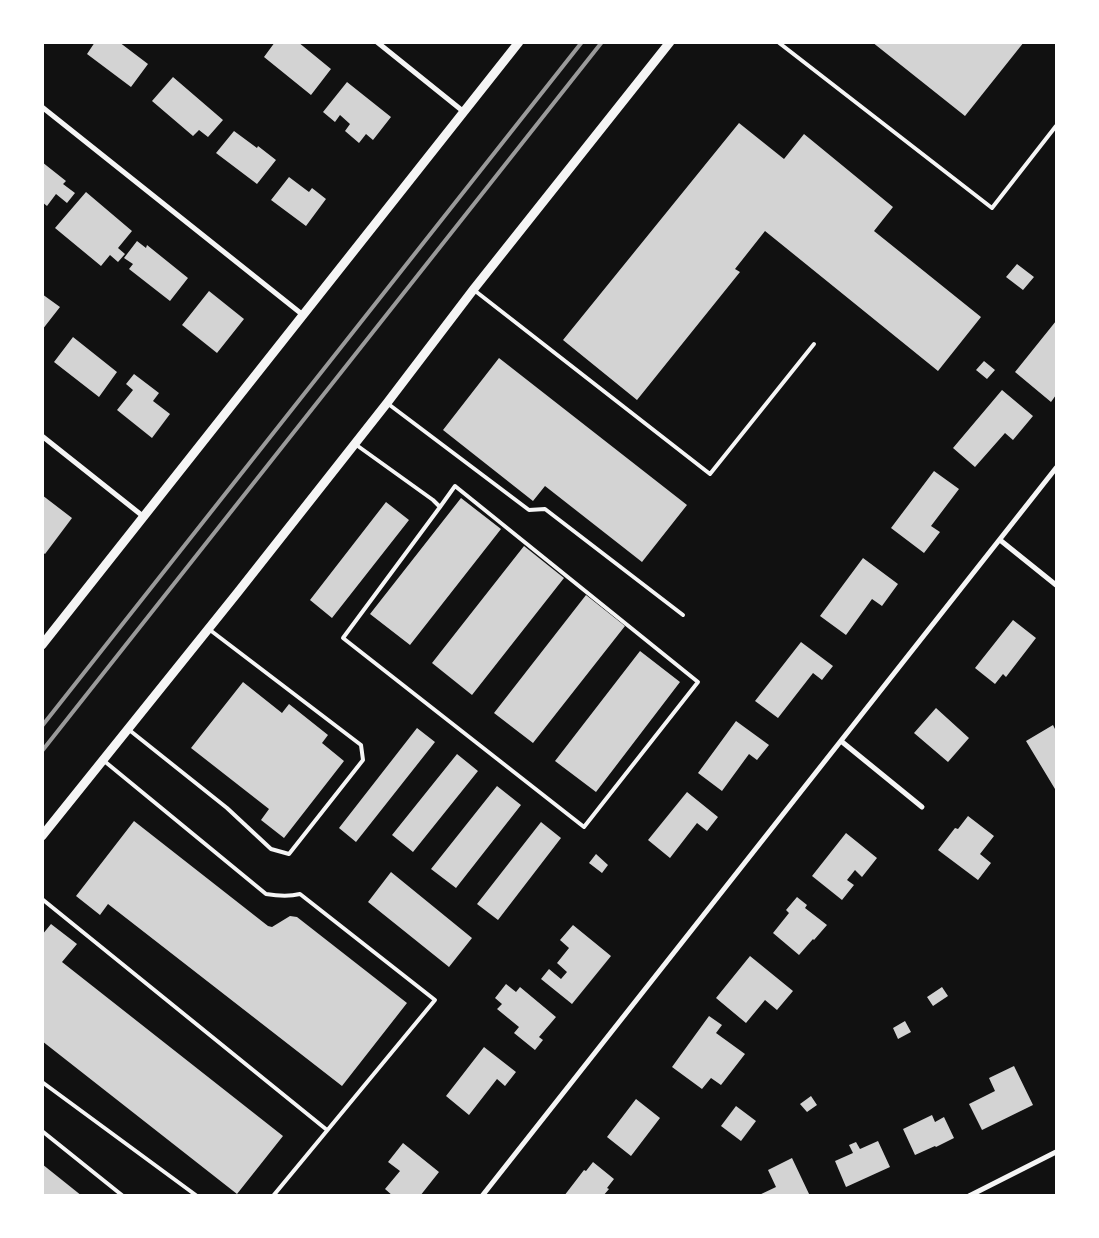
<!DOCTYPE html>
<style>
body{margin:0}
#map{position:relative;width:1099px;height:1238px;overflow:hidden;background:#111;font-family:Signika,sans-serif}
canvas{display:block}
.frame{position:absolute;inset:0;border:44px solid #fff;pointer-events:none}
</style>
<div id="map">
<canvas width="1099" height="1238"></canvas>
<div class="frame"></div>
</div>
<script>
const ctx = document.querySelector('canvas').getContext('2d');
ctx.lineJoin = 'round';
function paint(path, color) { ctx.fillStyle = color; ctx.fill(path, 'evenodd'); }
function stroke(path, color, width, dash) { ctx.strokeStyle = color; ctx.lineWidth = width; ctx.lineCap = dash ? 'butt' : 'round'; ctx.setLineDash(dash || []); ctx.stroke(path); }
const building = new Path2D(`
 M95 42H119L148 64 131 87 87 54Z
 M275 42H298L331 69 311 95 264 57Z
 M872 42H1024L965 116Z
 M173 77 223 120 208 137 199 130 193 136 152 101Z
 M347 82 391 117 373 140 366 134 359 143 345 131 350 124 340 115 335 122 323 112Z
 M739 123 784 159 804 134 893 207 874 231 981 317 938 371 765 231 735 269 740 272 637 400 563 340Z
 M234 131 257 148 258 146 276 160 257 184 216 153Z
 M42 162 66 181 63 184 75 193 67 203 56 194 47 206 42 202Z
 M289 177 309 192 312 188 326 199 306 226 271 200Z
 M86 192 132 231 118 248 125 254 118 262 110 255 101 266 55 228Z
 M137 241 146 248 147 245 188 278 170 301 129 269 133 264 124 258Z
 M1017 264 1034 277 1023 290 1006 277Z
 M209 291 244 319 217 353 182 325Z
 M42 294 60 307 42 330Z
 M1056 321V395L1051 402 1015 372Z
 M73 337 117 372 99 397 54 362Z
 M499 358 687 505 642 562 545 486 533 501 443 430Z
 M984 361 995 370 987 379 976 370Z
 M134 374 159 393 153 401 170 414 152 438 117 410 133 390 126 384Z
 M1002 390 1033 416 1013 440 1005 433 975 467 953 448Z
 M934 471 959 489 931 526 940 532 924 553 891 528Z
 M42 495 72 518 45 554 42 552Z
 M461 498 501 529 410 645 370 614Z
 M386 502 409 520 332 618 310 600Z
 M524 546 564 578 472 695 432 663Z
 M863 558 898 584 882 606 872 599 846 635 820 616Z
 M586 595 625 626 533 743 494 713Z
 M1013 620 1036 638 1006 677 1003 674 995 684 975 668Z
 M801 642 833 666 822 680 813 673 778 718 755 701Z
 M640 651 680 682 596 792 555 761Z
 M243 682 282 713 289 704 328 735 322 743 344 761 284 838 261 820 269 809 191 748Z
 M936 708 969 738 948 762 914 733Z
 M736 721 769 745 757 760 749 754 722 791 698 773Z
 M1053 725 1056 731V788L1055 789 1026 741Z
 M417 728 435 742 356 842 339 828Z
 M457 754 478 771 413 852 392 835Z
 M497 786 521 805 456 888 431 869Z
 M687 792 718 817 707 831 697 823 670 858 648 840Z
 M968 816 994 836 980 854 991 863 978 880 938 850 955 828 958 829Z
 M134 821 268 926 272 927 290 916 297 917 407 1003 342 1086 108 904 100 915 76 896Z
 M541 822 561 838 498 920 477 904Z
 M846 833 877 858 862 877 855 870 847 880 854 885 842 900 812 876Z
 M596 854 608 865 602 873 589 863Z
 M391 872 472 938 449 967 368 902Z
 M797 897 807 905 805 908 827 925 814 940 813 939 799 955 773 933 789 913 786 910Z
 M51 924 77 944 62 962 283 1136 237 1194 42 1041V935Z
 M573 925 611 956 572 1004 541 979 549 969 561 979 567 972 557 963 569 948 560 940Z
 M750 956 793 991 777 1010 765 1000 746 1023 716 998Z
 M506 984 516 992 520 987 556 1017 539 1037 543 1040 535 1050 514 1033 519 1027 497 1009 502 1004 495 998Z
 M942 987 948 996 933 1006 927 997Z
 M709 1016 722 1025 716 1033 745 1054 721 1085 711 1078 702 1089 672 1067Z
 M905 1021 911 1032 898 1039 893 1028Z
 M484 1047 516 1072 505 1086 497 1079 469 1115 446 1096Z
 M1014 1066 1033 1105 982 1130 969 1104 995 1091 989 1078Z
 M811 1096 817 1105 807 1112 800 1104Z
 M636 1099 660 1118 631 1156 607 1137Z
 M736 1106 756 1121 741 1141 721 1126Z
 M932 1115 935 1122 944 1117 954 1138 936 1147 935 1146 915 1155 903 1129Z
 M878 1141 890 1167 846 1187 835 1161 853 1153 849 1145 856 1142 860 1149Z
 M403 1143 439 1172 420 1196H393L385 1189 400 1171 388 1162Z
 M792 1158 810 1196H757L776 1187 768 1170Z
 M593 1162 614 1179 607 1188 609 1189 603 1196H564L584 1170 586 1171Z
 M42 1164 82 1196H42Z`);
const service = new Path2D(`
 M778 42 992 208 1056 126
 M474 290 710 474 814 344
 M387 403 529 510 545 509 683 615
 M355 444 433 500 440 507 455 486 698 682 584 827 343 638 440 507
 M128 729 227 808 271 849 289 854 363 760 361 745 210 630
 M103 760 266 894C278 896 288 897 300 894L435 1000 273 1196
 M42 899 327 1130
 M42 1082 197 1196
 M42 1131 123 1196`);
const minor = new Path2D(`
 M377 42 464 112
 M42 107 303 315
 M42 436 144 517
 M1000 540 1056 585
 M841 741 922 807
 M482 1196 1056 468
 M969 1196 1056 1152`);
const tertiary = new Path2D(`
 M42 645 519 42
 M42 836 238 592 387 403 473 290 670 42`);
const rail = new Path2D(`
 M42 726 582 42
 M42 751 602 42`);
paint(building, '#d3d3d3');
stroke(service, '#f5f5f5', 4);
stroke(minor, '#f5f5f5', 5);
stroke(tertiary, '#f5f5f5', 9);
stroke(rail, '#9a9a9a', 4);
</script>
